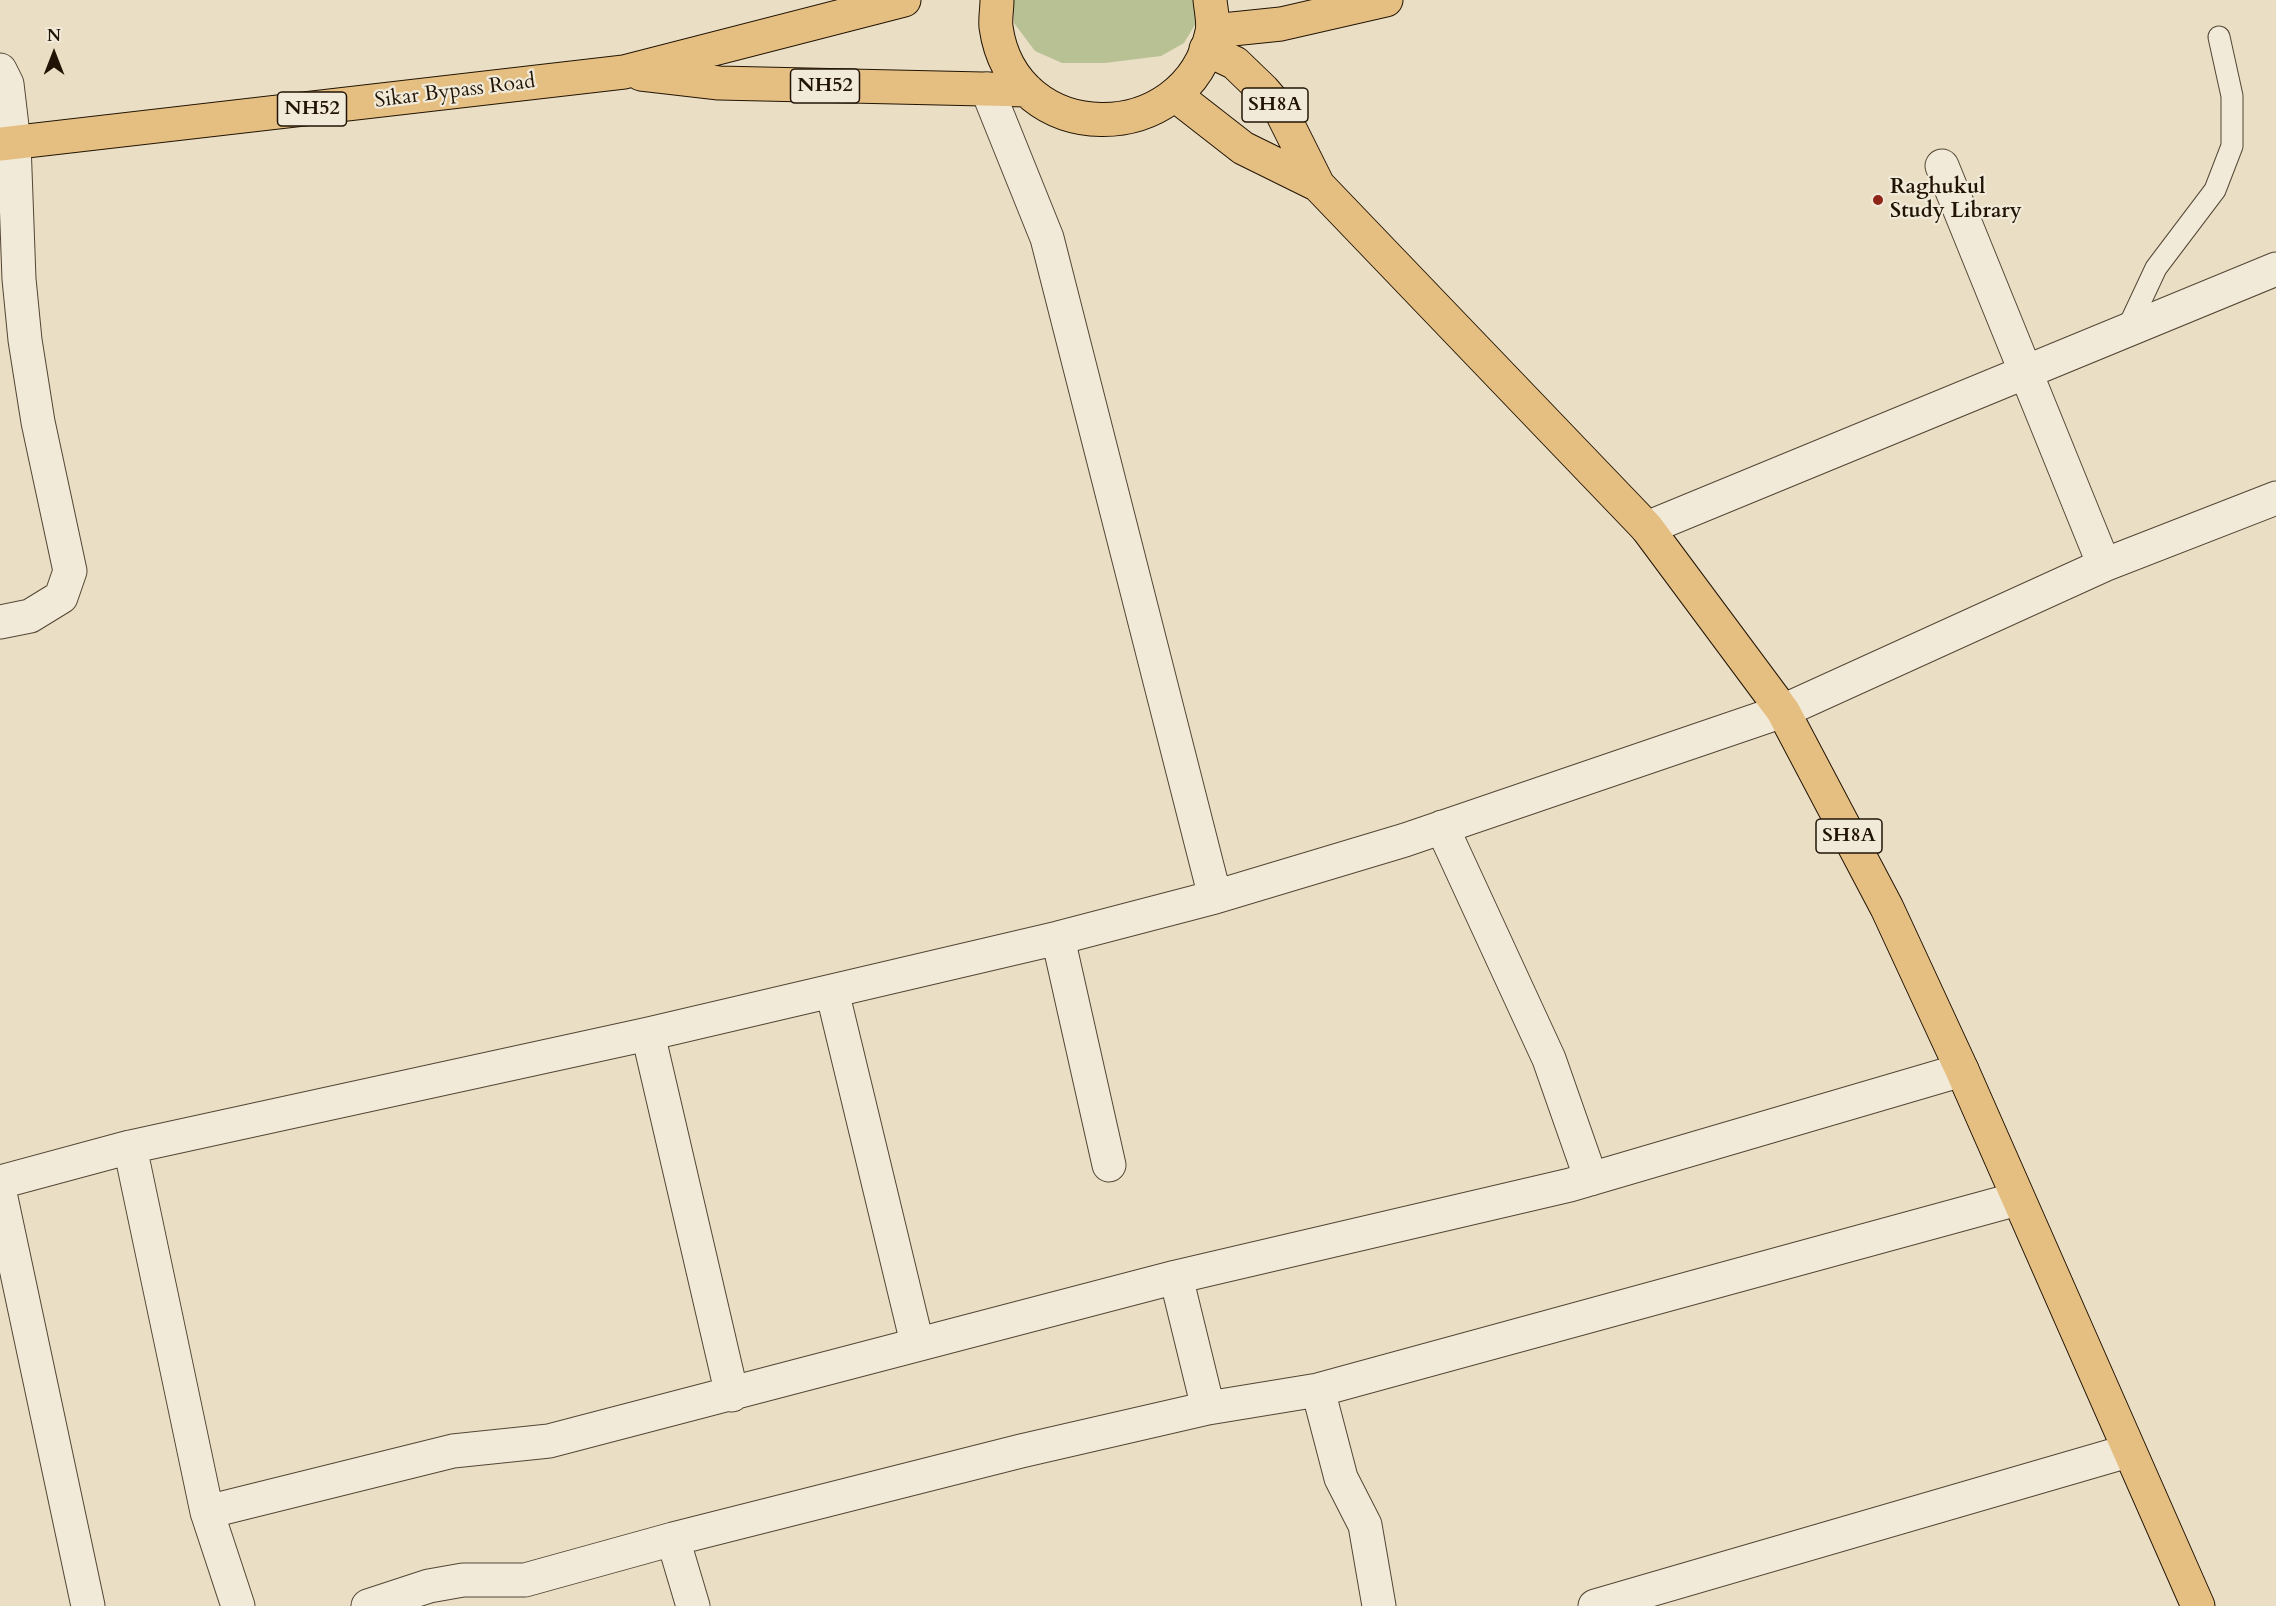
<!DOCTYPE html>
<style>
body{margin:0}
#map{position:relative;width:2276px;height:1606px;overflow:hidden;background:#eadec4;font-family:Cardo,serif}
canvas{display:block}
.north{position:absolute;left:24px;top:24px;width:60px;height:60px;-webkit-text-stroke:4px #f1ead9;paint-order:stroke;rotate:0deg;font-size:16px;font-weight:700;line-height:24px;text-align:center;color:#221404}
.north::after{content:'';display:block;margin:auto;width:21px;height:27px;background:#221404;clip-path:polygon(50% 0,100% 100%,50% 72%,0 100%)}
</style>
<div id="map">
<canvas width="2276" height="1606"></canvas>
<div class="north">N</div>
</div>
<script>
const ctx = document.querySelector('canvas').getContext('2d');
ctx.lineJoin = 'round';
function paint(path, color) { ctx.fillStyle = color; ctx.fill(path, 'evenodd'); }
function stroke(path, color, width, dash) { ctx.strokeStyle = color; ctx.lineWidth = width; ctx.lineCap = dash ? 'butt' : 'round'; ctx.setLineDash(dash || []); ctx.stroke(path); }
function drawText(font, color, halo, rows, align = 'center') {
  ctx.font = font + ' Cardo,serif'; ctx.lineWidth = 4.5; ctx.setLineDash([]); ctx.textBaseline = 'middle'; ctx.strokeStyle = halo; ctx.fillStyle = color; for (const [text, x, y, turn = 0] of rows) {
    ctx.save(); ctx.translate(x, y); ctx.rotate((+turn || 0) * Math.PI / 180); ctx.textAlign = isNaN(turn) ? turn : align; if (halo) ctx.strokeText(text, 0, 0); ctx.fillText(text, 0, 0); ctx.restore();
  }
}
const green = new Path2D(`
 M1014 0H1201L1199 18 1184 43 1161 56 1105 63H1062L1035 51 1014 23Z`);
const service = new Path2D(`
 M2126 332 2156 268 2215 190 2232 146V96L2219 37`);
const minor = new Path2D(`
 M0 70 7 84 14 143 19 279 25 340 38 422 70 571 61 597 30 616 0 622
 M987 89 1047 238 1215 897
 M1942 166 2104 565
 M1647 528 2276 269
 M1442 827 1549 1059 1591 1179
 M1058 938 1109 1165
 M832 991 917 1343
 M648 1034 732 1395
 M130 1147 207 1512 238 1606
 M0 1182 130 1147 648 1034 1058 938 1215 897 1405 840 1783 711 2104 565 2276 498
 M0 1193 88 1606
 M1176 1277 1208 1408
 M1318 1390 1341 1478 1365 1525 1379 1606
 M207 1512 453 1451 549 1441 1176 1277 1570 1185 1962 1070
 M673 1539 693 1606
 M368 1606 429 1586 463 1580H525L673 1539 1021 1451 1208 1408 1318 1390 2017 1199
 M1595 1606 2128 1451`);
const primary = new Path2D(`
 M1206 49 1235 63 1263 90 1281 111 1318 185 1647 528 1783 711 1887 908 1962 1070 2198 1606
 M1175 95 1243 148 1318 185`);
const trunk = new Path2D(`
 M997 0C997 9 995 19 996 27 1013 149 1187 150 1212 32 1214 23 1211 10 1210 0
 M1213 31 1281 24 1386 0
 M641 74 719 83 1027 90
 M0 144 624 72 904 0`);
const markers = [
 [1878,200,6,"#8f2418"]
];
const shields = [
 [825,86,69],
 [1275,105,66],
 [312,109,69],
 [1849,836,66]
];
const shieldNames = [
 ["NH52",825,86],
 ["SH8A",1275,105],
 ["NH52",312,109],
 ["SH8A",1849,836]
];
const streetNames = [
 ["Sikar Bypass Road",455,92,-7]
];
const poiNames = [
 ["Raghukul",1890,188],
 ["Study Library",1890,212]
];
paint(green, '#b7c194');
stroke(service, '#544634', 23);
stroke(minor, '#544634', 35);
stroke(primary, '#221404', 35);
stroke(trunk, '#221404', 35);
stroke(service, '#f1ead9', 21);
stroke(minor, '#f1ead9', 33);
stroke(primary, '#e5bf82', 33);
stroke(trunk, '#e5bf82', 33);
for (const [x, y, r, color] of markers) { const dot = new Path2D(); dot.arc(x, y, r, 0, 2 * Math.PI); ctx.fillStyle = color; ctx.fill(dot); stroke(dot, '#f1ead9', 2); }
for (const [x, y, w] of shields) { const box = new Path2D(); box.roundRect(x - w / 2, y - 17, w, 34, 4.5); ctx.fillStyle = '#f1ead9'; ctx.fill(box); stroke(box, '#221404', 1.5); }
drawText('bold 20px', '#221404', null, shieldNames);
drawText('21px', '#221404', '#f1ead9', streetNames);
drawText('bold 21px', '#221404', '#f1ead9', poiNames, 'left');
</script>
